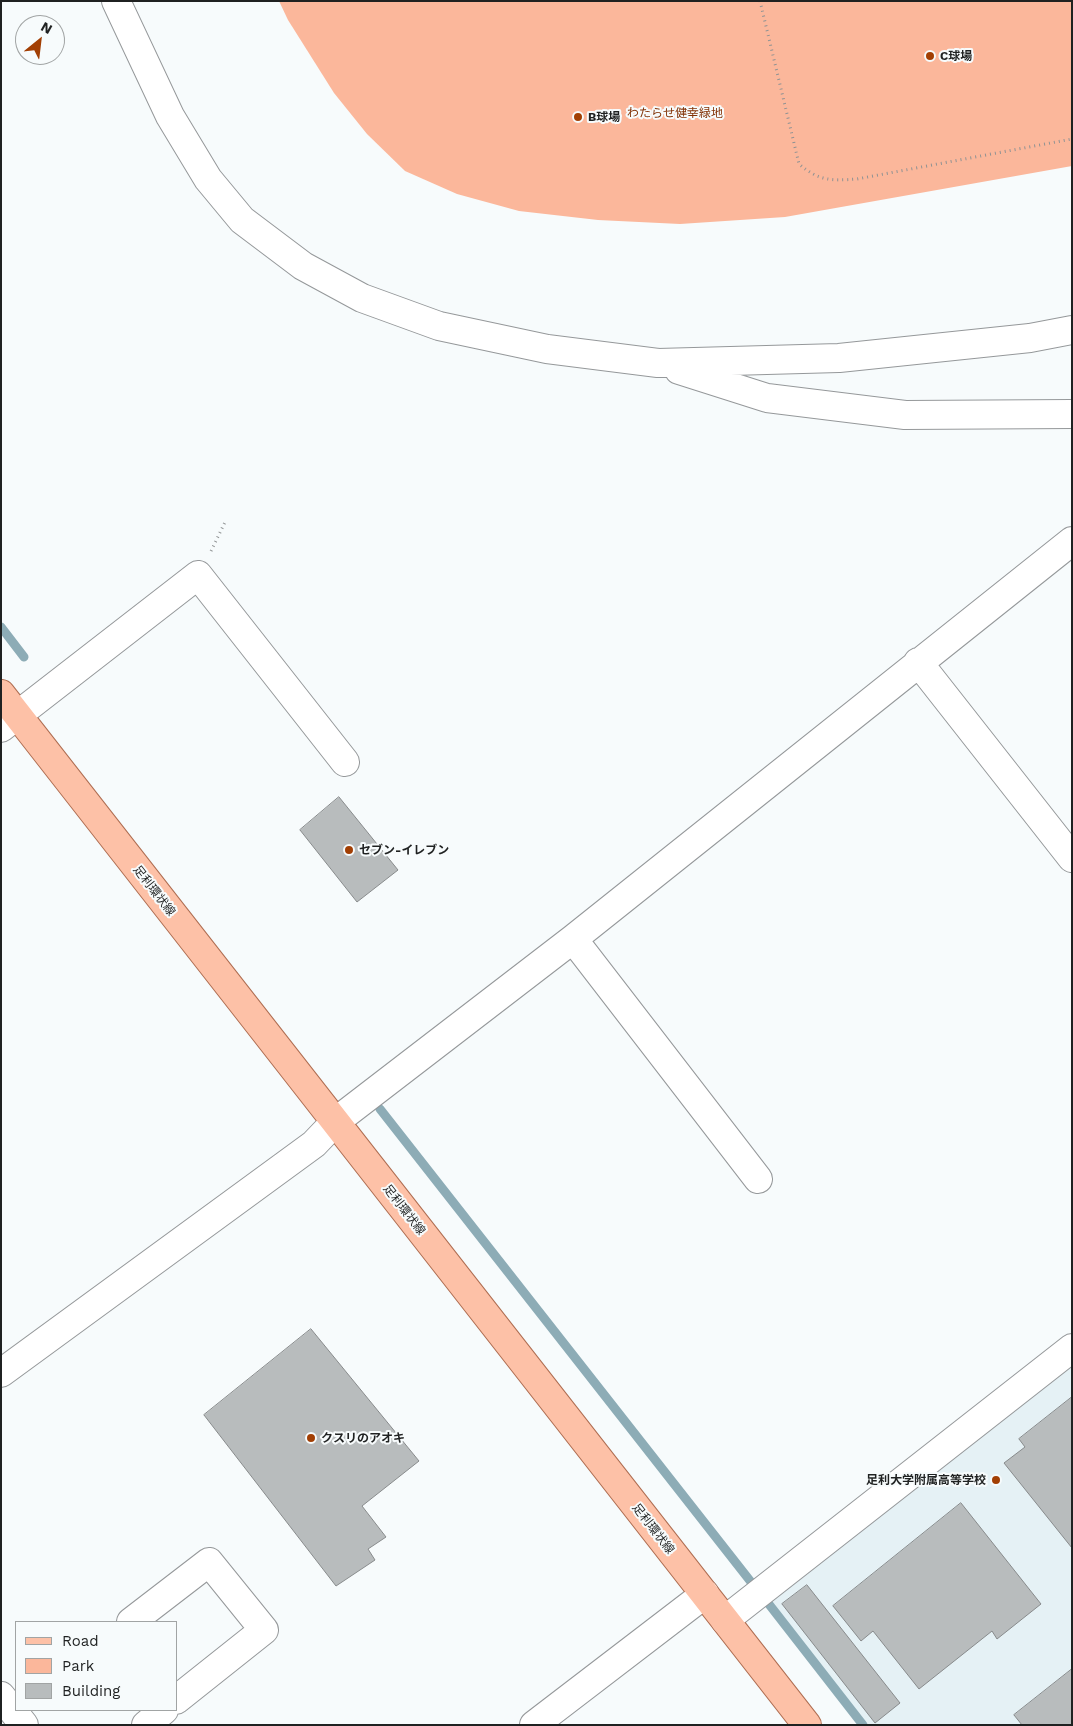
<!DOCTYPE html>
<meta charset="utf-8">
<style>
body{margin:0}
#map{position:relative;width:1073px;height:1726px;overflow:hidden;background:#f7fbfc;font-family:"Work Sans",sans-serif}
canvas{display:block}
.frame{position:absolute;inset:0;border:2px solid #1f2121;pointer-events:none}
.legend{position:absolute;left:15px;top:1621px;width:162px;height:90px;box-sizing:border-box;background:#f7fbfc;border:1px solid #a1a4a4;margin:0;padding:6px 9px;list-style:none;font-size:15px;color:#1f2121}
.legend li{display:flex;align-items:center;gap:10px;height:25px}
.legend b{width:25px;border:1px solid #a1a4a4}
.north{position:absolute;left:15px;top:15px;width:50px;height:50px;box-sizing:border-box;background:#f7fbfc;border:1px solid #a1a4a4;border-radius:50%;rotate:29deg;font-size:14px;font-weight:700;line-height:20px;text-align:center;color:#1f2121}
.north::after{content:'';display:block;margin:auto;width:18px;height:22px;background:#a23f04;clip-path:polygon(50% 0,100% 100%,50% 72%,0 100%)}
</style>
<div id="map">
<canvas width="1073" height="1726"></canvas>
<div class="frame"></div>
<ul class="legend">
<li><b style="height:6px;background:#fdc1a7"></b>Road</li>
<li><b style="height:14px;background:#fbb79b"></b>Park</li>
<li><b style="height:14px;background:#b8bcbd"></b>Building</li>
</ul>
<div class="north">N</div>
</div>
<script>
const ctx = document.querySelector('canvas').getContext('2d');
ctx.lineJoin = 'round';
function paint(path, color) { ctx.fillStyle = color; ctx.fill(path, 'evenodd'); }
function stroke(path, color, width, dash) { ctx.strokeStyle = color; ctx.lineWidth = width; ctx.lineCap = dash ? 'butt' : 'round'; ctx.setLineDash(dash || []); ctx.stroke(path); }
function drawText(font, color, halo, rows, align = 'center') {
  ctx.font = font + ' "Work Sans","Noto Sans JP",sans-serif'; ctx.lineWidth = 4; ctx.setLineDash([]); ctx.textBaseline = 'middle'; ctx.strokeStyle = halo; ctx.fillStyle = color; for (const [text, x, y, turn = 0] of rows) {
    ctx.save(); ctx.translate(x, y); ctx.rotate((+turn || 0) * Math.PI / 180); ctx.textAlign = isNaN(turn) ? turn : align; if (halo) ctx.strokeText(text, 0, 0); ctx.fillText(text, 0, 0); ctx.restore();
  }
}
const built = new Path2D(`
 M1072 1363V1725H867L769 1603Z`);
const green = new Path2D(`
 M279 1H1072V166L785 217 680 224 598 220 519 211 457 194 405 171 367 134 334 93 288 20Z`);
const stream = new Path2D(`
 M1 627 24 657
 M380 1109 751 1582
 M768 1603 863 1725`);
const building = new Path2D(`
 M339 797 398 870 357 902 300 830Z
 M311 1329 419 1461 362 1506 386 1537 368 1549 375 1560 336 1586 204 1415Z
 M1072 1397V1548L1004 1463 1025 1447 1019 1439Z
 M961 1503 1041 1604 997 1639 992 1631 919 1689 873 1631 861 1641 833 1606Z
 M807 1585 900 1703 875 1723 782 1604Z
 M1072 1669V1725H1022L1014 1715Z`);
const path = new Path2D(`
 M760 1 799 164C819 181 831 181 857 179L1072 139
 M211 551 226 520`);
const minor = new Path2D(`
 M116 1 170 116 208 179 242 220 303 266 362 298 439 326 547 349 658 363 839 358 1030 338 1072 330
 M679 370 767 398 905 415 1072 414
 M918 662 1072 858
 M1 728 198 575 345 762
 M573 939 758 1179
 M1 1373 314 1144 335 1122 573 939 1072 541
 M725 1620 1072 1348
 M131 1622 209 1562 264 1630 176 1700
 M1 1696 24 1725
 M146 1725 164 1710
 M534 1725 705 1594`);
const major = new Path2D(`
 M1 694 807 1725`);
const markers = [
 [930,56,5,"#a23f04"],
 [578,117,5,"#a23f04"],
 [349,850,5,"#a23f04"],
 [311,1438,5,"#a23f04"],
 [996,1480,5,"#a23f04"]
];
const poiNames = [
 ["C球場",940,56],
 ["B球場",588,117],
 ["セブン-イレブン",359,850],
 ["クスリのアオキ",321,1438],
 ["足利大学附属高等学校",986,1480,"right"]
];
const parkNames = [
 ["わたらせ健幸緑地",675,113]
];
const streetNames = [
 ["足利環状線",154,891,52],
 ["足利環状線",404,1210,52],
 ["足利環状線",653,1529,52]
];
paint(built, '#e5f1f5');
paint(green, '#fbb79b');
stroke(stream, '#8dacb6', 9);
paint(building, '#b8bcbd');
stroke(building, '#888b8c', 1);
stroke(minor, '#95989a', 30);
stroke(major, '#af6e52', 30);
stroke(path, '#8f9293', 3, [1, 4]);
stroke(minor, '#fff', 28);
stroke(major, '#fdc1a7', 28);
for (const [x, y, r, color] of markers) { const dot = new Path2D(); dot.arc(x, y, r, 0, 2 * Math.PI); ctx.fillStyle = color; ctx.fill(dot); stroke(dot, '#f7fbfc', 2); }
drawText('bold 12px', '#1f2121', '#f7fbfc', poiNames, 'left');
drawText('12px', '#833307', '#f7fbfc', parkNames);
drawText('12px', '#1f2121', '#f7fbfc', streetNames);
</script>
